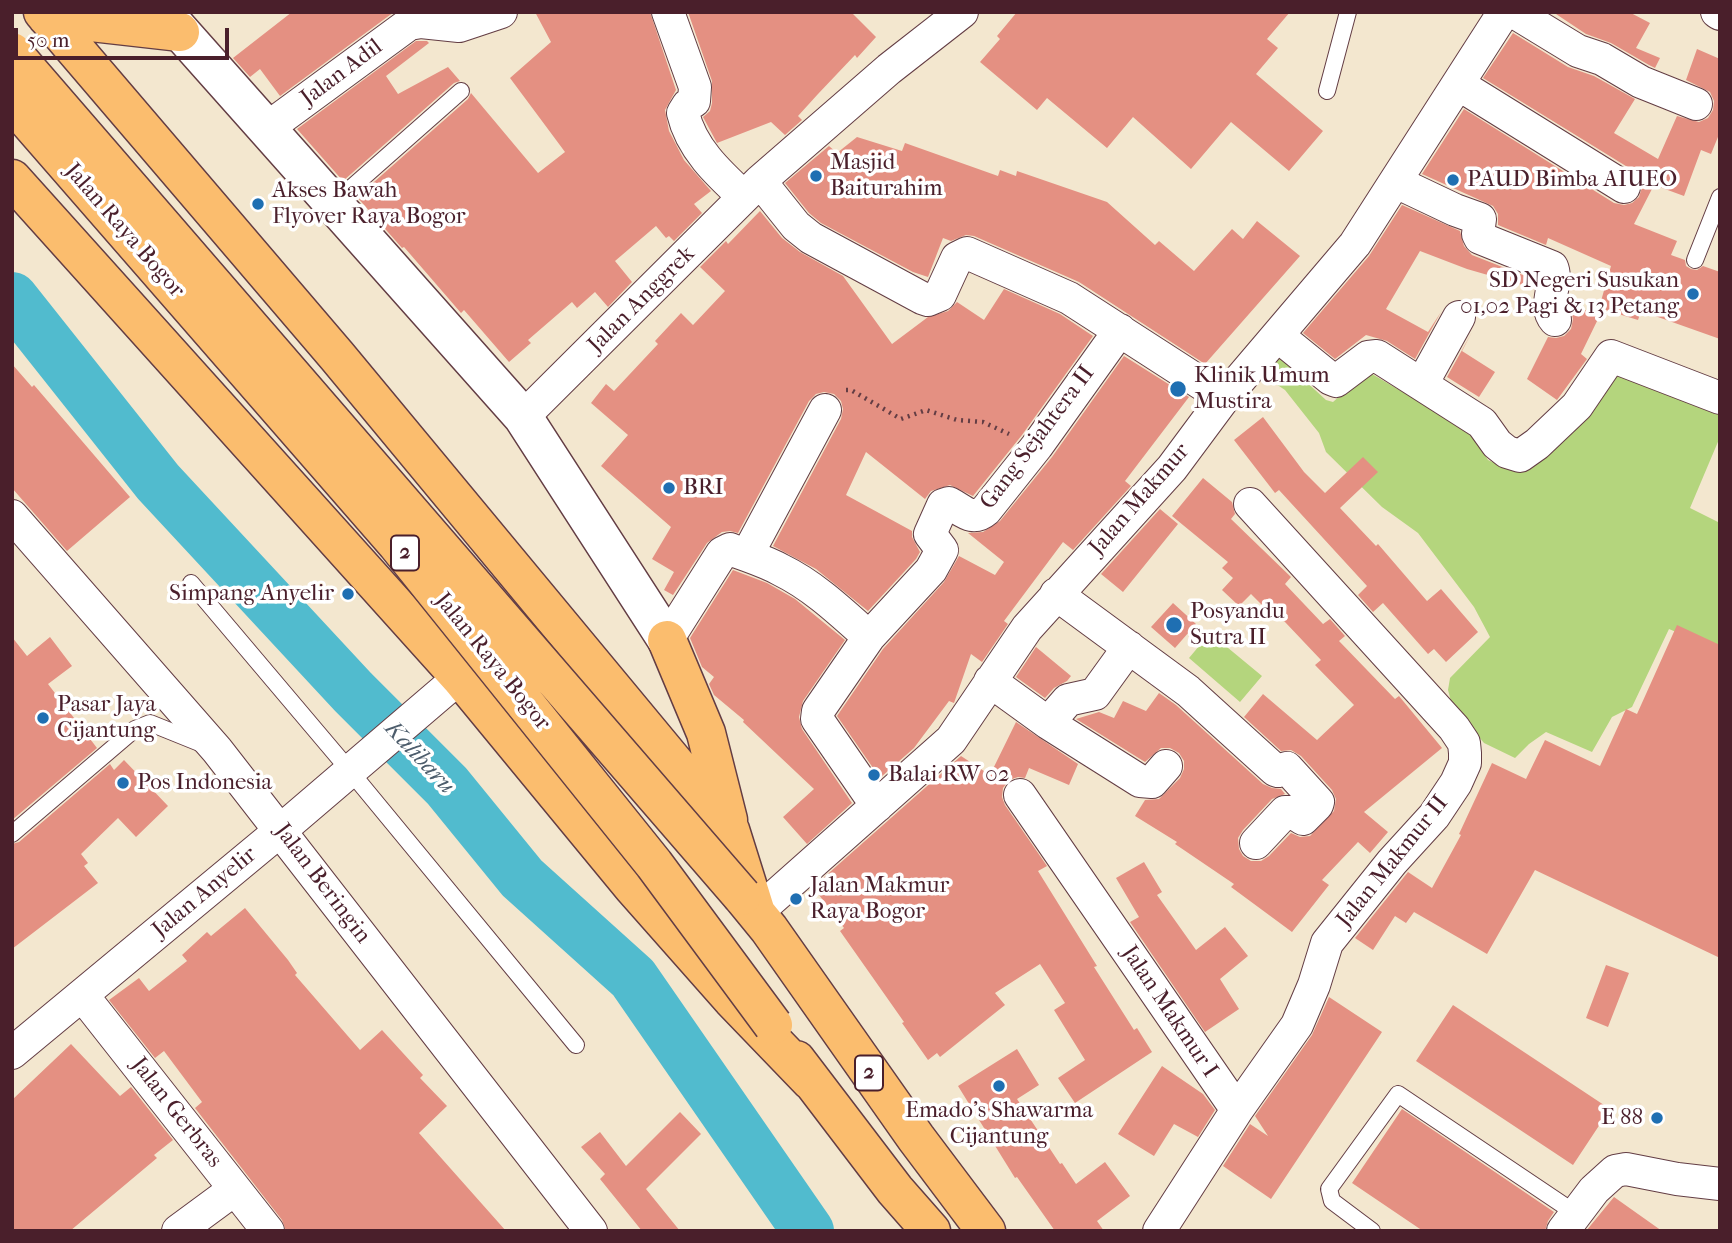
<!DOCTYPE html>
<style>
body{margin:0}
#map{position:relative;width:1732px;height:1243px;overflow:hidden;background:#f3e7cf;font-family:"IM FELL French Canon",serif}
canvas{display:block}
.frame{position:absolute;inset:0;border:14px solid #4a1f2b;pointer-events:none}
.scale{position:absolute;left:14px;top:28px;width:215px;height:32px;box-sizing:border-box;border:4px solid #4a1f2b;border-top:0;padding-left:9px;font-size:21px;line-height:24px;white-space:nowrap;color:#4a1f2b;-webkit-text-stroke:5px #fff;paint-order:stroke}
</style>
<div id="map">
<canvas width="1732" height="1243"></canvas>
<div class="frame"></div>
<div class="scale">50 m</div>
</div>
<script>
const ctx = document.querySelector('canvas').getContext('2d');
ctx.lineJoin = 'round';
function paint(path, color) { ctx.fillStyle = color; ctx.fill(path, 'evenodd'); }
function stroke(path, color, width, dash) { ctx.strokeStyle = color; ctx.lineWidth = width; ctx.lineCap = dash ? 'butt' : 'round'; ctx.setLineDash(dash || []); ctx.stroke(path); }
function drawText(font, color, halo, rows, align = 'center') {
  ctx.font = font + ' "IM FELL French Canon",serif'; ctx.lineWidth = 7; ctx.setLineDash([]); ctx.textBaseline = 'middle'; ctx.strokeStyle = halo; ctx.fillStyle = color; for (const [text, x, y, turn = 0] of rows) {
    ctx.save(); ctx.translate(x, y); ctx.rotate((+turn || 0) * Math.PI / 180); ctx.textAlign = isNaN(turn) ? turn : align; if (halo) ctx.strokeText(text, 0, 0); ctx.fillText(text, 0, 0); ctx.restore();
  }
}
const green = new Path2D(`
 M1279 357 1326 400 1333 402 1360 378 1372 374 1469 431 1488 460 1510 470H1519L1615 374 1720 408V437L1690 508 1720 523V641L1716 649 1669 629 1632 707 1612 717 1592 752 1546 732 1529 744 1515 758 1484 743 1452 705 1448 690 1450 678 1490 637 1474 607 1418 533 1382 507 1326 452 1319 433 1285 390 1267 378 1261 368Z
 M1210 633 1262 676 1240 702 1189 658Z`);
const river = new Path2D(`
 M12 298 158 482 353 692 447 786 522 878 633 978 808 1231`);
const building = new Path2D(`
 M292 12H394L280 96 260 69 250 77 233 58Z
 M535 12H650L676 90 665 110 669 131 684 160 711 191 694 204 702 213 674 241 669 236 666 238 656 226 615 261 632 282 608 307 595 292 577 308 572 302 528 340 531 343 509 362 464 310 461 313 404 247 402 248 357 197 468 99 471 93 538 173 565 152 510 78 551 42Z
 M688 12H851L876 37 857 58 855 55 818 94 798 116 802 120 785 135 771 122 717 143 703 117 710 111 712 103V81Z
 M1017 12H1290L1267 39 1278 48 1256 74 1323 131 1289 171 1231 122 1191 169 1133 117 1107 148 1047 98 1037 110 980 62 1000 39 997 36Z
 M1553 12H1629L1650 23 1636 48 1660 58 1655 68 1649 65 1611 43 1586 34Z
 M1513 33 1568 67 1594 76 1635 99 1614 133 1658 159 1677 116 1699 122 1708 118 1713 110 1714 101 1710 92 1686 80 1697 49 1720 59V132L1711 154 1701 150 1684 196 1654 185 1634 224 1677 241 1671 255 1685 260 1686 266 1691 269 1697 270 1703 266 1720 272V339L1641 311 1638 320 1599 308 1611 266 1548 238 1546 245 1498 225V214L1493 206 1422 174 1464 109 1614 203 1624 205 1632 203 1639 197 1642 187 1640 178 1634 171 1483 78Z
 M416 41H427L429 43 386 76 398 94 448 67 460 81 454 83 343 181 297 129Z
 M857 137 902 151 905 143 998 176 1000 170 1016 176 1017 171 1107 202 1155 245 1159 241 1194 271 1232 229 1243 239 1257 221 1300 256 1205 364 1079 282 974 236 966 235 951 241 943 238 928 277 913 272 821 223 809 213 785 183 829 146 837 153Z
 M1402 205 1460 231 1464 246 1472 255 1528 277 1526 286 1467 269 1420 251 1386 309 1428 332 1441 312 1415 359 1387 341 1366 335 1335 359 1303 333 1369 256Z
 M760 211 782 238 800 252 843 276 892 344 928 317 948 311 957 302 984 320 1004 289 1060 314 1093 336 1022 435 973 496 950 485 931 491 925 499 866 452 846 495 912 531V537L920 552 916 559 868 611 816 569 773 546 841 419 843 409 841 401 834 394 824 392 816 394 809 401 738 533 730 531 722 532 707 543 673 595 664 590 674 572 652 559 671 527 601 466 628 435 591 403 606 384 614 391 658 344 655 341 681 313 693 325 725 291 700 267 726 241 728 244Z
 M1569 302 1599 317 1581 354 1587 359 1557 400 1527 379 1548 337 1556 338 1564 336 1571 329 1573 319Z
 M1472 332 1462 351 1495 372 1479 397 1447 377Z
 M1124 356 1189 397 1125 481 1131 486 1073 550 1063 542 1004 621 1008 624 982 662 971 654 954 703 949 701 914 748 880 778 837 716 883 649 944 582 959 556 995 575 1004 562 968 533 983 532 1000 521 1052 457Z
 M12 364 32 387 34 385 130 497 67 551 12 488Z
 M1263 417 1304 472 1325 493 1363 457 1378 472 1340 508 1376 546 1378 544 1427 601 1441 589 1478 632 1446 662 1434 649 1428 654 1383 603 1373 612 1358 595 1367 586 1279 490 1275 493 1234 440Z
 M1203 478 1232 502 1235 514 1231 519 1291 577 1285 584 1323 624 1330 619 1345 636 1339 641 1395 699 1399 696 1442 748 1364 812 1388 832 1370 853 1358 842 1322 880 1329 885 1292 932 1231 887 1234 884 1175 844 1177 842 1135 816 1145 800 1159 799 1180 778 1184 769V761L1179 753 1170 748H1161L1145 762 1076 719 1099 712 1114 718 1123 701 1146 711 1159 693 1176 705 1263 784 1272 788 1281 789 1285 794 1272 799 1243 830 1238 838 1239 849 1243 856 1251 861H1261L1269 856 1291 833 1300 837 1310 836 1334 811 1336 799 1332 790 1301 756 1291 750 1281 751 1244 717 1263 694 1317 740 1354 705 1315 665 1321 660 1267 603 1263 606 1251 594 1239 606 1222 590 1233 578 1222 568 1228 562 1172 516Z
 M1160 509 1178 524 1123 592 1101 574Z
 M733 570 767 583 795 599 845 640 803 701 799 717 802 729 852 803 807 844 783 817 814 789 743 722 744 720 714 695 709 684 714 677 702 667 690 638Z
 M1173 603 1196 624 1175 648 1151 627Z
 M1677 625 1720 645V958L1535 870 1487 954 1414 912 1406 923 1395 916 1373 950 1355 938 1408 872 1432 888 1461 835 1459 834 1492 763 1526 779 1545 740 1600 766 1626 709 1637 714Z
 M12 637 27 656 50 637 72 666 48 684 97 748 12 820Z
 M1036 647 1071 676 1067 681 1054 688 1045 698 1016 677Z
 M1016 722 1078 764 1069 785 1029 768 1025 778 1018 777 1009 780 1003 788 1002 797 1005 805 1047 866 1038 871 1097 966 1094 967 1134 1030 1137 1028 1152 1052 1075 1103 1058 1078 1085 1060 1054 1010 1065 1003 1040 964 995 993 1005 1005 940 1057 937 1053 928 1060 902 1023 904 1022 840 931 844 928 813 887 961 756 990 775Z
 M124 760 168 806 136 837 118 818 81 854 88 863 84 866 98 883 12 949V844L19 842 110 764 114 770Z
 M1144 862 1162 892 1157 895 1196 950 1225 927 1248 956 1220 979 1239 1009 1205 1032 1130 922 1139 917 1116 878Z
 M245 908 288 960 297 973 295 975 360 1050 382 1030 423 1075 420 1078 447 1106 419 1133 506 1231H286L282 1220 195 1108 202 1102 164 1051 155 1058 109 1000 139 978 149 991 187 961 182 955 207 932 211 936Z
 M1606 965 1629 973 1608 1027 1586 1018Z
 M1329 997 1382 1032 1271 1199 1223 1166 1250 1124 1268 1136 1255 1116 1312 1035Z
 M1453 1005 1610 1109 1573 1165 1416 1061Z
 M71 1044 120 1096 131 1087 173 1140 154 1155 157 1158 70 1231H12V1100Z
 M1017 1049 1039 1085 1017 1099 1060 1164 1062 1163 1076 1184 1105 1162 1130 1196 1097 1221 1104 1231H1055L1017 1177 1015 1178 958 1086Z
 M1162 1066 1203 1094 1215 1110 1198 1137 1174 1124 1154 1156 1118 1134Z
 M1402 1109 1554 1212 1548 1221 1545 1231H1423L1352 1183Z
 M680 1112 701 1134 646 1189 680 1231H642L600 1179 605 1174 581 1147 600 1132 626 1166Z
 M1614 1197 1662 1231H1586Z`);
const path = new Path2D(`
 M846 390H851L901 419 926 410 957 420 983 422 1009 434`);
const service = new Path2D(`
 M1327 91 1348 12
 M333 204 461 91
 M1695 260 1720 197
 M191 583 350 771 576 1045
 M12 834 135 729 150 723 202 744
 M1372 1231 1332 1201 1329 1189 1398 1094 1575 1213`);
const minor = new Path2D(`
 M668 12 695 87 694 101 688 105 683 113C691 148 718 173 744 197
 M1514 12 1578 51 1602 59 1641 82 1696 104
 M1717 12 1720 14
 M1458 84 1624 187
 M266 129 409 24 421 22 459 26 501 12
 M760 181 796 226 811 238 922 298 928 300 940 295 957 258 967 253 1069 298 1224 398
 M1396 182 1455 210 1480 219 1478 234 1480 238 1552 267C1559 283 1542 306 1555 320
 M1278 336 1331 379 1336 381 1368 357 1377 356 1482 423 1497 444 1507 452 1520 456 1537 444 1577 406 1611 356 1720 398
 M1422 384 1459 317
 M523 417 760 181 889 69 962 12
 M12 516 217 750 591 1231
 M747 555 825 410
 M1056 594 1188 691 1275 770 1278 771 1287 768 1318 802 1317 805 1303 819 1292 812H1285L1256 843
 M667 640 722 553 730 549C747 556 765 561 781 570 814 586 842 613 869 637
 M990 681 1048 723 1140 781 1152 782 1166 766
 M1048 723 1068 700 1095 694 1129 647
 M1020 795 1237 1110 1159 1231
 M877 806 817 719 818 711 869 637 931 570 942 550 930 534 943 505 949 503C964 511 972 522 986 510L1037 446 1120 330
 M756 913 951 740 1027 628 1172 468 1224 398 1355 244 1504 12
 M83 996 268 1231
 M12 1053 281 830 460 677
 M1237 1110 1297 1025 1314 985 1327 943 1392 862 1434 816 1456 783 1465 763V753L1464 743 1454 728 1250 504
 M178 1231 235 1189
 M1563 1231 1594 1190 1615 1171 1626 1169 1677 1179 1720 1184`);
const tertiary = new Path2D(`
 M163 12 523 417 667 640`);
const trunk = new Path2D(`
 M43 12 337 356 730 830 756 913
 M47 17 180 32
 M12 179 460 677 633 887 732 999 811 1081
 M667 640 706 733 728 820
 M742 896 769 929 916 1138 986 1231
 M796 1060 895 1190 931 1231`);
const trunkBridge = new Path2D(`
 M12 52 742 896
 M12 102 397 544 654 864 773 1025`);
const markers = [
 [816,176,7,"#1f6fb2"],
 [1453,180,7,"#1f6fb2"],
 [258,204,7,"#1f6fb2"],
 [1693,294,7,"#1f6fb2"],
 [1178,389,9,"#1f6fb2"],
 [669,488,7,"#1f6fb2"],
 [348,594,7,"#1f6fb2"],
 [1174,625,9,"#1f6fb2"],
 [43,718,7,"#1f6fb2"],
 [874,775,7,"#1f6fb2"],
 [123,783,7,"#1f6fb2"],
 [796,899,7,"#1f6fb2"],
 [999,1086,7,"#1f6fb2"],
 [1657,1118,7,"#1f6fb2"]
];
const shields = [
 [405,553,28],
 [869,1073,28]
];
const shieldNames = [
 ["2",405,553],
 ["2",869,1073]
];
const streetNames = [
 ["Jalan Adil",342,73,-37],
 ["Jalan Raya Bogor",124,231,49],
 ["Jalan Anggrek",642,300,-45],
 ["Gang Sejahtera II",1038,438,-53],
 ["Jalan Makmur",1140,500,-49],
 ["Jalan Raya Bogor",492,662,51],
 ["Jalan Makmur II",1393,862,-51],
 ["Jalan Beringin",322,884,53],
 ["Jalan Anyelir",205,893,-40],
 ["Jalan Makmur I",1169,1012,56],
 ["Jalan Gerbras",176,1113,52]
];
const poiNames = [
 ["Masjid",830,163],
 ["Baiturahim",830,189],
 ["PAUD Bimba AIUEO",1467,180],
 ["Akses Bawah",272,191],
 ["Flyover Raya Bogor",272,217],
 ["SD Negeri Susukan",1679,281,"right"],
 ["01,02 Pagi & 13 Petang",1679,307,"right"],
 ["Klinik Umum",1194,376],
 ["Mustira",1194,402],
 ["BRI",683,488],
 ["Simpang Anyelir",334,594,"right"],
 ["Posyandu",1190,612],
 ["Sutra II",1190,638],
 ["Pasar Jaya",57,705],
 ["Cijantung",57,731],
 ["Balai RW 02",888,775],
 ["Pos Indonesia",137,783],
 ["Jalan Makmur",810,886],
 ["Raya Bogor",810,912],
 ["Emado's Shawarma",999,1111,"center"],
 ["Cijantung",999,1137,"center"],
 ["E 88",1643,1118,"right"]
];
const waterNames = [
 ["Kalibaru",419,758,47]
];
paint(green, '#b4d57d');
stroke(river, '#51bbce', 52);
paint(building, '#e49082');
stroke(service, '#633d44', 18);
stroke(minor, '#633d44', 34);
stroke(tertiary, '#633d44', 41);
stroke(trunk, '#633d44', 41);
stroke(path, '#633d44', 4.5, [2, 5]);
stroke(service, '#fff', 16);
stroke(minor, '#fff', 32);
stroke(tertiary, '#fff', 38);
stroke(trunk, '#fbbd6e', 38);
stroke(trunkBridge, '#633d44', 41, []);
stroke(trunkBridge, '#fbbd6e', 38);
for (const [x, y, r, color] of markers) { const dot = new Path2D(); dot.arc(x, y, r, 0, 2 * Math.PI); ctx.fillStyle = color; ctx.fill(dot); stroke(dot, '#fff', 2.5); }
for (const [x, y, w] of shields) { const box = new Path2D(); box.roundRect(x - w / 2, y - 17.5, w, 35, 5); ctx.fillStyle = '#fff'; ctx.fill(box); stroke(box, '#4a1f2b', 2); }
drawText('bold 21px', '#4a1f2b', null, shieldNames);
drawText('23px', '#4a1f2b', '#fff', streetNames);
drawText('23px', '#4a1f2b', '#fff', poiNames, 'left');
drawText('italic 24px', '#4d5d6c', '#fff', waterNames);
</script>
